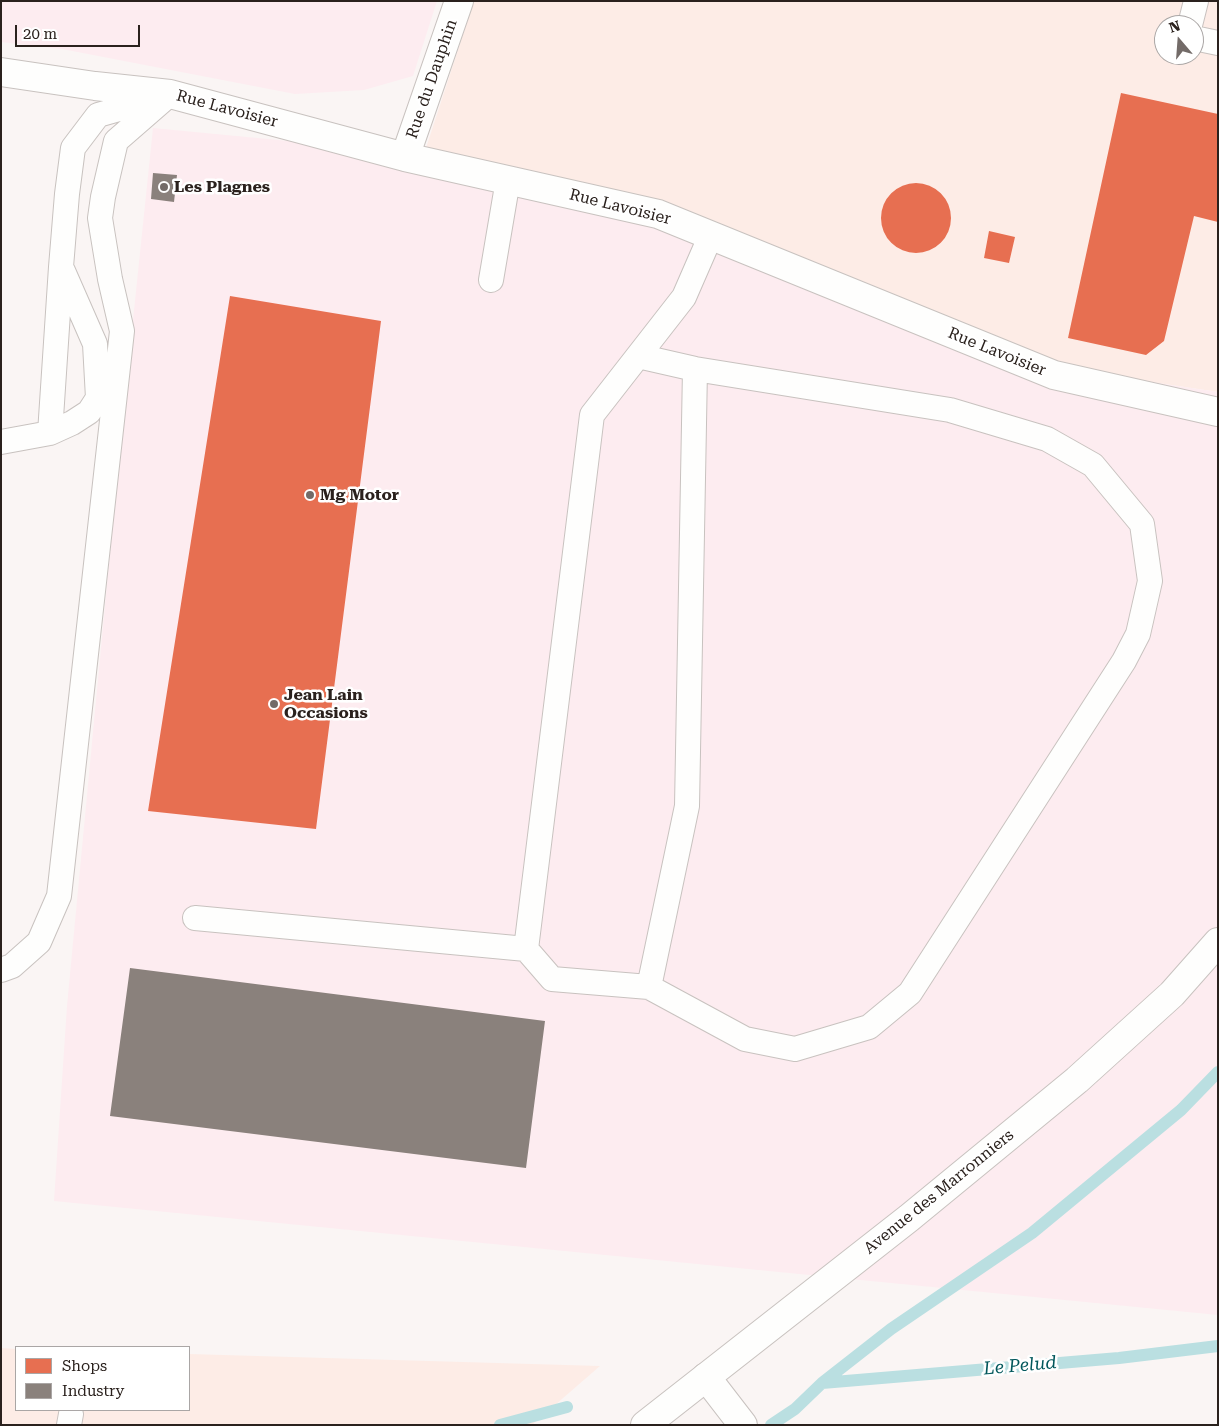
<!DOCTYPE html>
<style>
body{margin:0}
#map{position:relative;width:1219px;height:1426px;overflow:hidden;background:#faf5f4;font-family:"Roboto Serif",serif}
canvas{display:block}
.frame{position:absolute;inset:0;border:2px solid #2a211d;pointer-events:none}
.legend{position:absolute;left:15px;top:1346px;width:175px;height:65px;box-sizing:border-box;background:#fff;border:1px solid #aaa6a5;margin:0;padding:6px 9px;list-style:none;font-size:15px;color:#2a211d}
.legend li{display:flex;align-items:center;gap:10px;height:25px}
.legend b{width:25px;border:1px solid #aaa6a5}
.north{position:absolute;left:1154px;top:15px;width:50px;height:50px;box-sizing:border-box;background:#fff;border:1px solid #aaa6a5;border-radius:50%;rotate:342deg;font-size:14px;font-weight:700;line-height:20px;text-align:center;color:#2a211d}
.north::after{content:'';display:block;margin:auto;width:18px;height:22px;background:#736b68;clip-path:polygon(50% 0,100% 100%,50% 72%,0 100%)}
.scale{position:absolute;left:15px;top:25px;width:125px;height:22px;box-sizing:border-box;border:2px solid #2a211d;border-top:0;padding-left:6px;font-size:15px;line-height:18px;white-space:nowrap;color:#2a211d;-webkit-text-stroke:4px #fff;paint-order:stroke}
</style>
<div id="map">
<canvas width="1219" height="1426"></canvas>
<div class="frame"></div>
<ul class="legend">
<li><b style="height:14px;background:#e76f51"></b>Shops</li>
<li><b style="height:14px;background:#8a817c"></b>Industry</li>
</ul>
<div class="north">N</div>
<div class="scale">20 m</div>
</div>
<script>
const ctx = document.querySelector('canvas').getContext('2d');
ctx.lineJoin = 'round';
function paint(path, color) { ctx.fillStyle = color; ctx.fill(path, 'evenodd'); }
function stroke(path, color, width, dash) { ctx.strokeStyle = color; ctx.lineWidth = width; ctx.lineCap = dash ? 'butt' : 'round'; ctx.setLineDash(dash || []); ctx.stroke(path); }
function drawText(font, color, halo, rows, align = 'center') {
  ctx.font = font + ' "Roboto Serif",serif'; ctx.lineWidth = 5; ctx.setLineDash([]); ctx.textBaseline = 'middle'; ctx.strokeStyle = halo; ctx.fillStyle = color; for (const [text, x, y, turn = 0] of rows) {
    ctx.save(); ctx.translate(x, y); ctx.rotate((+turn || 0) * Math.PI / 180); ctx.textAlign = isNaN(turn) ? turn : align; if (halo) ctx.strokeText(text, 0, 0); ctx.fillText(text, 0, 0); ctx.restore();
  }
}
const built = new Path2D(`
 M474 1H1218V392L991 358 424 154ZM1164 25H1194V55H1164Z
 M1 1348 16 1349V1410H189V1354L600 1366 532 1425H1Z`);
const industrial = new Path2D(`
 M1 1H437L413 76 364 90 295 94 62 49 1 42Z
 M153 128 424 154 650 201 991 358 1218 392V1315L54 1201 67 1006 123 416Z`);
const shops = new Path2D(`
 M1121 93 1218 114V222L1194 216 1164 341 1146 355 1068 338Z
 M881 218a35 35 0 1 1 70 0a35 35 0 1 1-70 0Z
 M989 231 1015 237 1009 263 984 258Z
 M230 296 381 321 316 829 148 811Z`);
const industry = new Path2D(`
 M153 173 177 175 174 202 151 199Z
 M130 968 545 1021 526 1168 110 1116Z`);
const stream = new Path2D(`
 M822 1383 1119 1358 1218 1346
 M500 1425 567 1407
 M771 1425 795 1409 822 1383 891 1329 1032 1233 1181 1110 1218 1072`);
const lane = new Path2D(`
 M1190 25 1196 1
 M1194 38 1218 43
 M491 280 508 180
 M50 433 72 423 89 412 98 398 95 344 63 271
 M1 442 50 433 61 267 67 194 73 148 98 115 161 97
 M195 918 526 949 592 415 684 297 711 235
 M526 949 552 979 649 987 745 1039 795 1049 869 1027 910 993 1124 661 1138 634 1150 581 1142 524 1093 465 1047 439 950 410 695 369 638 356
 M1 970 12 966 39 942 59 896 122 331 110 279 100 218 103 197 116 141 170 94
 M649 987 687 806 695 369
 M69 1425 71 1414`);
const street = new Path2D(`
 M1 72 95 86 170 94 405 157 658 214 1054 375 1218 412
 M405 157 459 1
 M706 1377 743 1425`);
const secondary = new Path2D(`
 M645 1425 909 1218 1077 1080 1172 994 1218 942`);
const markers = [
 [164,187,5,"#736b68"],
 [310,495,5,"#736b68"],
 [274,704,5,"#736b68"]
];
const streetNames = [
 ["Rue du Dauphin",432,79,-71],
 ["Rue Lavoisier",227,109,15],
 ["Rue Lavoisier",620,207,14],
 ["Rue Lavoisier",997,352,22],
 ["Avenue des Marronniers",939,1192,-39]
];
const poiNames = [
 ["Les Plagnes",174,187],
 ["Mg Motor",320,495],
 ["Jean Lain",284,695],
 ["Occasions",284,713]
];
const waterNames = [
 ["Le Pelud",1020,1366,-5]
];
paint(built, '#fdece6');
paint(industrial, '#fdecf0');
paint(shops, '#e76f51');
paint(industry, '#8a817c');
stroke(stream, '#badfe1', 12);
stroke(lane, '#c8c2bf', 26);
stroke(street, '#c8c2bf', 30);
stroke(secondary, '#c8c2bf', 30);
stroke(lane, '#fefefd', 24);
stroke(street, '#fefefd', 28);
stroke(secondary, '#fefefd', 28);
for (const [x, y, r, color] of markers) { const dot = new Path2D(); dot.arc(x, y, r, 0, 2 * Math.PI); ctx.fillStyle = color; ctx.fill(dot); stroke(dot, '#fff', 2); }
drawText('16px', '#2a211d', '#fff', streetNames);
drawText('bold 16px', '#2a211d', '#fff', poiNames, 'left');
drawText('italic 18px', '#02575b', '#fff', waterNames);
</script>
